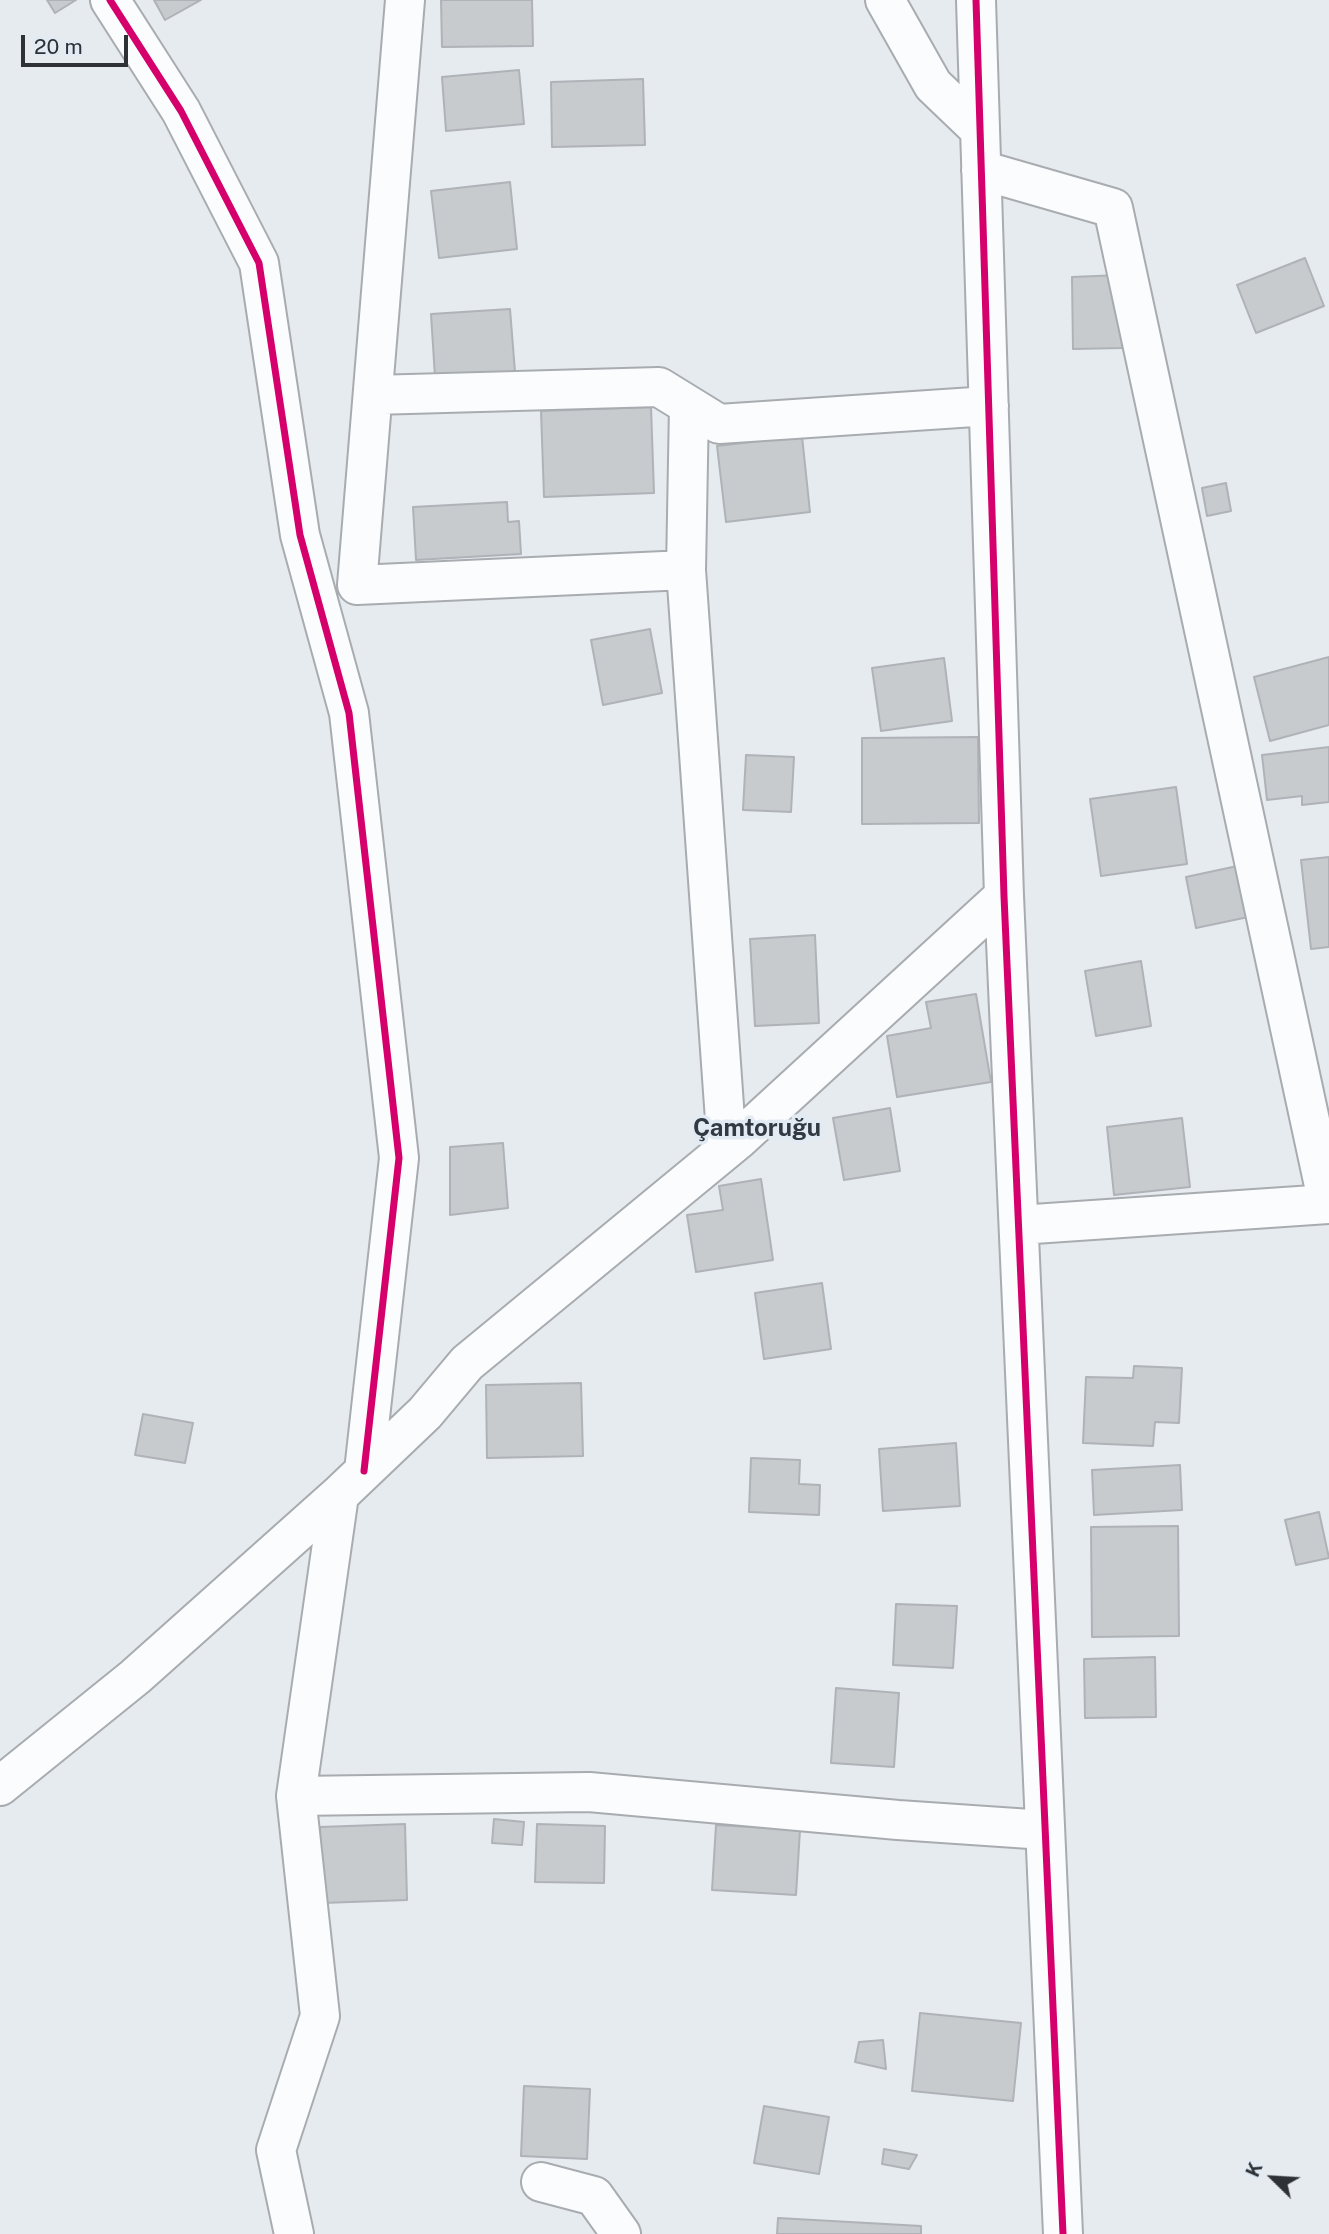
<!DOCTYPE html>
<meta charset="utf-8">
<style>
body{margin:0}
#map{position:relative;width:1329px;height:2234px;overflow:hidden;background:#e6ebf0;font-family:"Public Sans",sans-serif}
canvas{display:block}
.north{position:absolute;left:1238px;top:2143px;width:70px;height:70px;-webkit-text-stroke:5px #e2ebf4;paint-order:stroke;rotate:294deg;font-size:19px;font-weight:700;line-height:28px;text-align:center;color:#2e3135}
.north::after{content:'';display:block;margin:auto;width:24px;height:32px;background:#2e3135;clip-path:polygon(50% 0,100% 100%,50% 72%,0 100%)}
.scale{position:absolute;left:21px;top:35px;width:107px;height:32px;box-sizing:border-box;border:4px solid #2e3135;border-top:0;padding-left:9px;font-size:21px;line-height:24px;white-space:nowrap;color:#2e3135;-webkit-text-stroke:5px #e2ebf4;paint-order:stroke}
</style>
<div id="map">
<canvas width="1329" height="2234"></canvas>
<div class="north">K</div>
<div class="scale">20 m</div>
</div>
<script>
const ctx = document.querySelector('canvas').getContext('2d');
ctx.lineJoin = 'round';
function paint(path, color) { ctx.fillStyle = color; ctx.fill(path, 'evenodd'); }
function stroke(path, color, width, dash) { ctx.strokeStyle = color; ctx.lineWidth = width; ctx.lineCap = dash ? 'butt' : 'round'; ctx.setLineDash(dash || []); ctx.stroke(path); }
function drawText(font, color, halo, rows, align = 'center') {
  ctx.font = font + ' "Public Sans",sans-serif'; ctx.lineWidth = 7; ctx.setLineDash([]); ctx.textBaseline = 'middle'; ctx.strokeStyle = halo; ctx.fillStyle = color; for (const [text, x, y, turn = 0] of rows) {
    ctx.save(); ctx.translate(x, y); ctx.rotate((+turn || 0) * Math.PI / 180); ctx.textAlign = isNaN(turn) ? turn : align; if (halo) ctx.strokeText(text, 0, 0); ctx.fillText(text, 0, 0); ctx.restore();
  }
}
const building = new Path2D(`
 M47 0H76L55 13Z
 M154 0H201L165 20Z
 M441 0H532L533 46 442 47Z
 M519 70 524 124 446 131 442 77Z
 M643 79 645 145 552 147 551 82Z
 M510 182 517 249 439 258 431 191Z
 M1305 258 1324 306 1256 333 1237 285Z
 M1121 275 1122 348 1073 349 1072 277Z
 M510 309 515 372 435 377 431 314Z
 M651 407 654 493 544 497 541 411Z
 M802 436 810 512 726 522 717 446Z
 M1226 483 1231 511 1207 516 1202 488Z
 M507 502 508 522 519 521 521 554 416 560 413 507Z
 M650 629 662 693 603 705 591 640Z
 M1329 657V725L1270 741 1254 677Z
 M944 658 952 721 881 731 872 668Z
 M978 737 979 823 862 824V738Z
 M1329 747V802L1302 805V796L1267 800 1262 755Z
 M746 755 794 757 791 812 743 810Z
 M1176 787 1187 864 1101 876 1090 799Z
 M1329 857V947L1311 949 1301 860Z
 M1242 865 1253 916 1196 928 1186 877Z
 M815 935 819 1023 755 1026 750 939Z
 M1141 961 1151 1026 1096 1036 1085 971Z
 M976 994 991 1082 897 1097 887 1036 931 1028 926 1002Z
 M890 1108 900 1171 844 1180 833 1118Z
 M1182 1118 1190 1187 1114 1195 1107 1127Z
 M503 1143 508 1208 450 1215V1147Z
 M761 1179 773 1260 696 1272 687 1215 723 1210 719 1186Z
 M822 1283 831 1349 764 1359 755 1293Z
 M1134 1366 1182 1368 1179 1423 1155 1422 1153 1446 1083 1443 1086 1377 1133 1378Z
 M581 1383 583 1456 487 1458 486 1385Z
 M143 1414 193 1423 185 1463 135 1455Z
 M956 1443 960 1506 883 1511 879 1449Z
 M751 1458 800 1460 799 1484 820 1485 819 1515 749 1512Z
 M1180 1465 1182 1510 1094 1515 1092 1470Z
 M1319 1512 1329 1558 1296 1565 1285 1520Z
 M1178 1526 1179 1636 1092 1637 1091 1527Z
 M896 1604 957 1606 953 1668 893 1665Z
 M1155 1657 1156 1717 1085 1718 1084 1659Z
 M836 1688 899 1693 894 1767 831 1763Z
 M494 1819 524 1822 522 1845 492 1843Z
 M405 1824 407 1900 322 1903 320 1827Z
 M537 1824 605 1826 604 1883 535 1882Z
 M716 1825 800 1830 796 1895 712 1890Z
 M920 2013 1021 2023 1013 2101 912 2091Z
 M883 2040 886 2069 855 2062 859 2042Z
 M524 2086 590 2089 587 2159 521 2156Z
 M764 2106 829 2117 819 2174 754 2163Z
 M884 2149 917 2155 909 2169 882 2164Z
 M778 2218 921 2226V2234H777Z`);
const minor = new Path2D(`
 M110 0 181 111 259 263 300 535 349 713 399 1158 364 1471
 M405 0 357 585 686 570 727 1148
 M885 0 933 85 980 130
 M976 0 1004 896 1063 2234
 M981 170 1113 208 1328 1204 1019 1225
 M373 395 659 387 719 424 989 406
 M686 570 689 406
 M0 1786 135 1677 339 1495 425 1413 467 1363 739 1139 1004 896
 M296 1796 589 1792 898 1820 1045 1830
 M541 2182 594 2196 621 2234
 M294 2234 276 2150 320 2016 296 1796 339 1495`);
const cycleway = new Path2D(`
 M110 0 181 111 259 263 300 535 349 713 399 1158 364 1471
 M976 0 1004 896 1063 2234`);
const neighbourhoodNames = [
 ["Çamtoruğu",757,1129]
];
paint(building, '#c7cbce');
stroke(building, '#afb3b7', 2);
stroke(minor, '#a8acb0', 42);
stroke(minor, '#fbfcfd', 38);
stroke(cycleway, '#d6006c', 7);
drawText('bold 24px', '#323940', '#e2ebf4', neighbourhoodNames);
</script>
